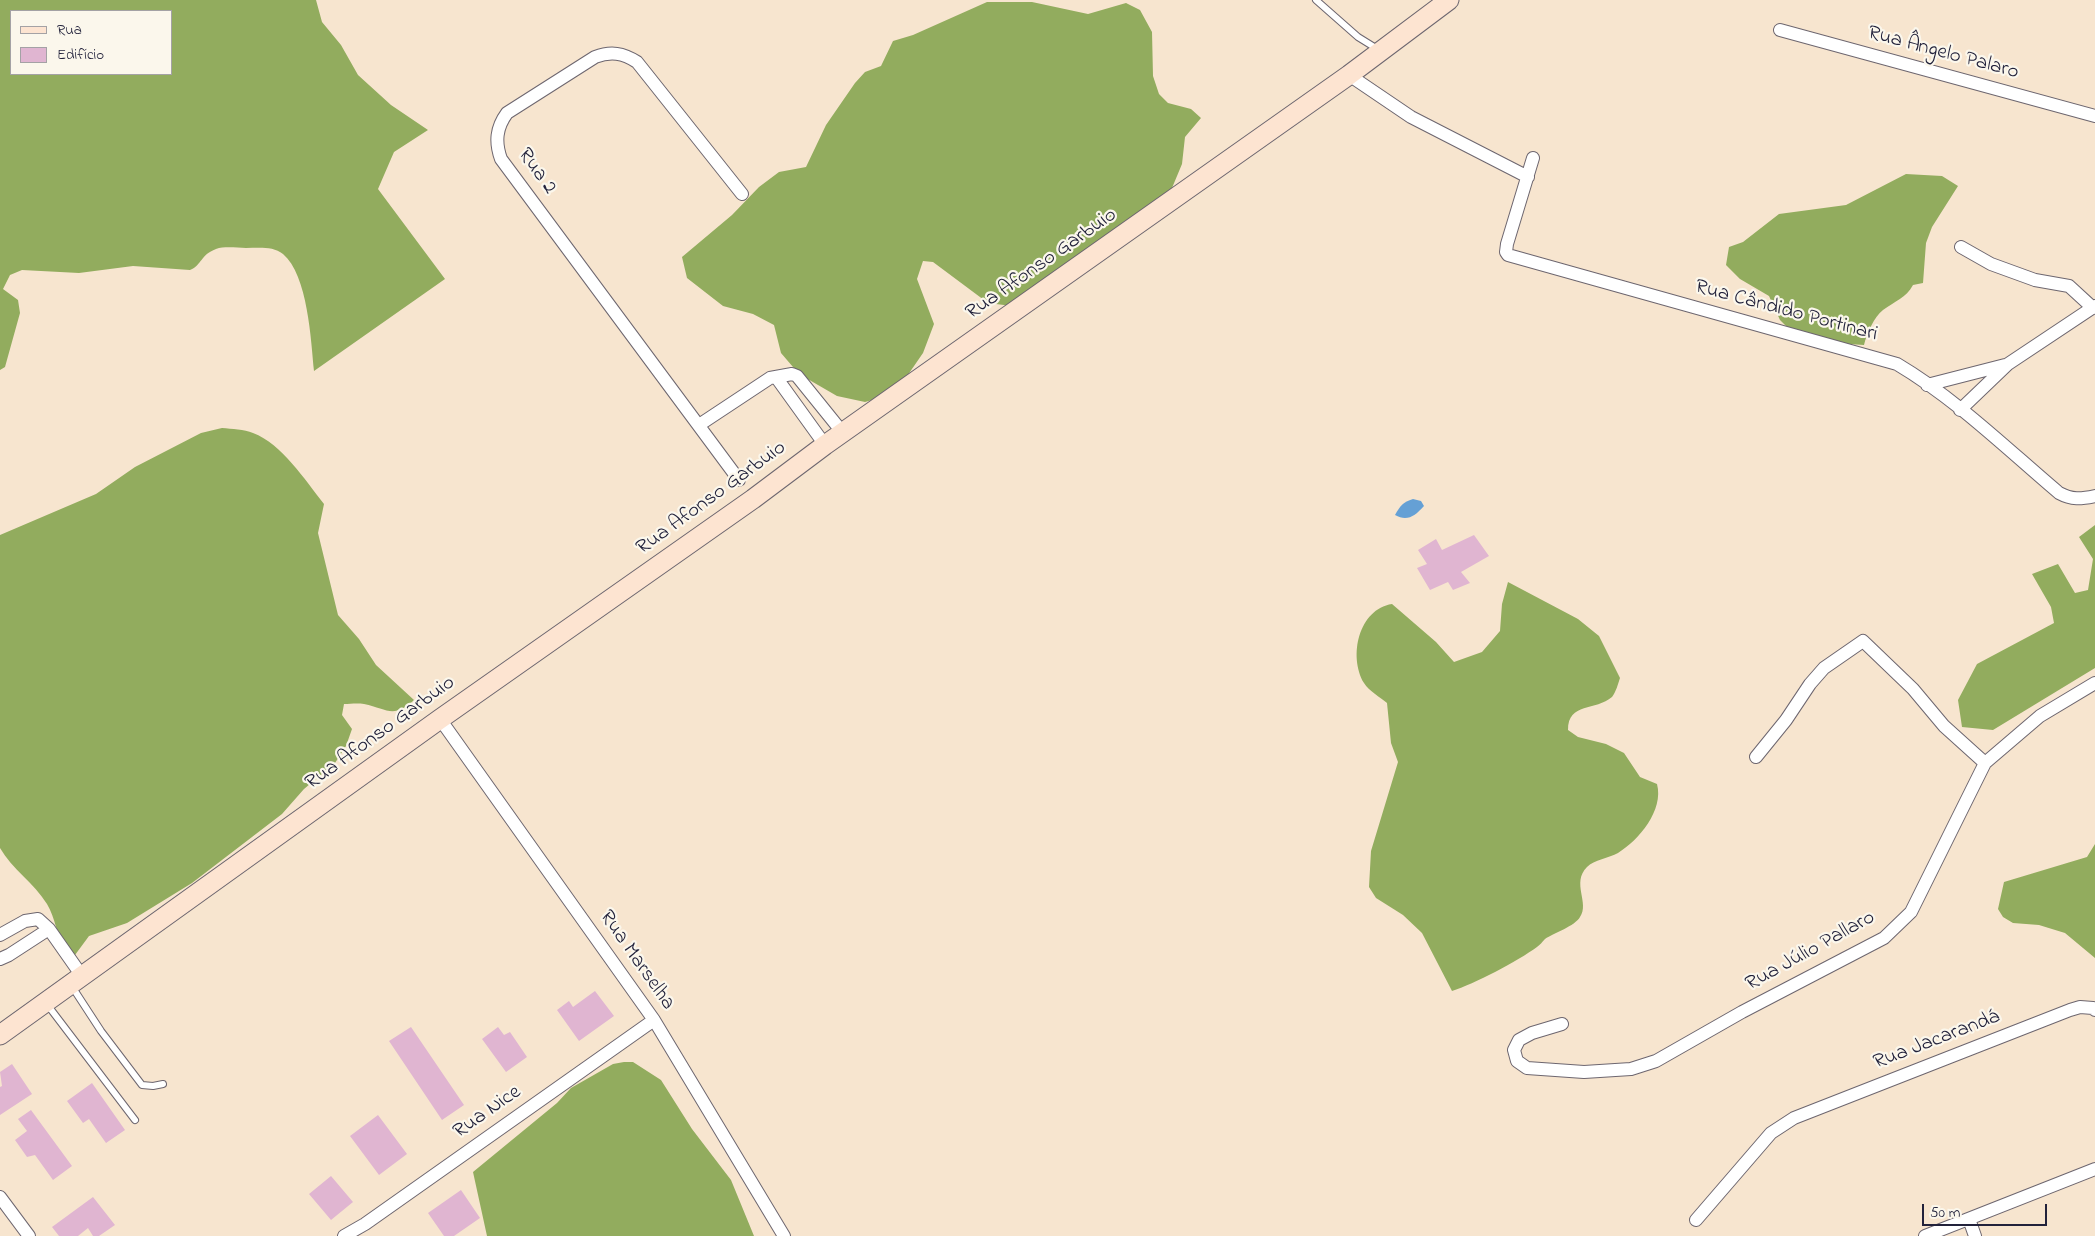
<!DOCTYPE html>
<meta charset="utf-8">
<style>
body{margin:0}
#map{position:relative;width:2095px;height:1236px;overflow:hidden;background:#f7e5cf;font-family:"Indie Flower",sans-serif}
canvas{display:block}
.legend{position:absolute;left:10px;top:10px;width:162px;height:65px;box-sizing:border-box;background:#fbf7ec;border:1px solid #a4a2a5;margin:0;padding:6px 9px;list-style:none;font-size:15px;color:#22223b}
.legend li{display:flex;align-items:center;gap:10px;height:25px}
.legend b{width:25px;border:1px solid #a4a2a5}
.scale{position:absolute;left:1922px;top:1204px;width:125px;height:22px;box-sizing:border-box;border:2px solid #22223b;border-top:0;padding-left:6px;font-size:15px;line-height:18px;white-space:nowrap;color:#22223b;-webkit-text-stroke:4px #fbf7ec;paint-order:stroke}
</style>
<div id="map">
<canvas width="2095" height="1236"></canvas>
<ul class="legend">
<li><b style="height:6px;background:#fde4d1"></b>Rua</li>
<li><b style="height:14px;background:#e0b5d1"></b>Edifício</li>
</ul>
<div class="scale">50 m</div>
</div>
<script>
const ctx = document.querySelector('canvas').getContext('2d');
ctx.lineJoin = 'round';
function paint(path, color) { ctx.fillStyle = color; ctx.fill(path, 'evenodd'); }
function stroke(path, color, width, dash) { ctx.strokeStyle = color; ctx.lineWidth = width; ctx.lineCap = dash ? 'butt' : 'round'; ctx.setLineDash(dash || []); ctx.stroke(path); }
function drawText(font, color, halo, rows, align = 'center') {
  ctx.font = font + ' "Indie Flower",sans-serif'; ctx.lineWidth = 4.5; ctx.setLineDash([]); ctx.textBaseline = 'middle'; ctx.strokeStyle = halo; ctx.fillStyle = color; for (const [text, x, y, turn = 0] of rows) {
    ctx.save(); ctx.translate(x, y); ctx.rotate((+turn || 0) * Math.PI / 180); ctx.textAlign = isNaN(turn) ? turn : align; if (halo) ctx.strokeText(text, 0, 0); ctx.fillText(text, 0, 0); ctx.restore();
  }
}
const forest = new Path2D(`
 M0 0H316L322 22 341 45 358 75 391 105 428 130 394 152 378 189 445 279 314 371C311 341 308 275 283 254 273 246 259 248 246 248 237 248 225 246 216 249 200 255 202 265 190 270L133 266 79 273 22 270 10 275 3 289 18 300 20 313 5 367 0 370ZM11 11H171V74H11Z
 M987 2H1032L1088 14 1126 3 1140 10 1152 32 1153 76 1159 94 1168 103 1191 109 1201 118 1185 137 1182 164 1172 188 1155 208 1012 306 988 303 933 262 923 261 917 279 934 324 923 353 903 382 883 397 865 402 837 396 799 374 781 353 774 325 753 314 723 306 687 278 682 257 732 215 759 187 779 172 806 167 826 125 855 83 865 72 881 66 893 41 913 35Z
 M1906 174 1942 176 1958 186 1932 227 1926 243 1923 283 1913 285C1906 298 1895 301 1883 310 1874 317 1867 333 1864 345L1833 343 1788 328 1780 320 1769 296 1740 279 1726 265 1729 247 1743 242 1779 214 1846 205Z
 M222 428C232 429 244 429 253 433 282 444 305 480 324 504L318 533 338 615 359 639 376 665 414 700C394 719 387 709 364 704 357 703 350 704 344 704L342 715 352 729 346 746 335 763 304 789 282 814 192 883 127 923 89 936 75 955 63 952C58 937 55 917 47 904 34 883 12 869 0 848V535L96 494 135 467 201 433Z
 M2095 525V668L1993 730 1962 727 1958 700 1977 664 2054 623 2051 607 2032 574 2058 564 2075 593 2088 590 2093 559 2079 537Z
 M1508 582 1578 619 1599 636 1620 678C1618 684 1616 692 1612 697 1596 711 1568 702 1568 730L1578 737 1606 744 1624 753 1640 777 1657 784C1664 810 1639 840 1618 853 1609 858 1594 860 1587 867 1571 883 1590 903 1580 917 1575 926 1554 933 1545 939 1542 942 1540 945 1537 947 1518 961 1474 984 1452 991L1422 933 1403 915 1376 898 1369 887 1371 851 1398 762 1391 743 1387 703C1380 697 1369 691 1364 683 1348 656 1359 609 1392 604L1436 642 1454 662 1482 652 1500 631 1502 604Z
 M2095 844V958L2065 933 2039 925 2013 923 2003 917 1998 909 2004 882 2087 857Z
 M624 1062H633L661 1080 692 1129 731 1180 754 1236H487L473 1172 557 1103 571 1088 613 1064Z`);
const water = new Path2D(`
 M1413 499 1421 501 1424 506C1415 516 1407 522 1395 515 1400 506 1403 502 1413 499Z`);
const building = new Path2D(`
 M1474 535 1489 556 1461 572 1470 583 1453 590 1448 582 1430 590 1417 568 1427 564 1418 550 1436 539 1442 550Z
 M595 991 614 1016 579 1041 557 1010 569 1001 573 1007Z
 M411 1027 464 1105 442 1120 389 1041Z
 M498 1027 504 1035 510 1032 527 1057 506 1072 482 1039Z
 M12 1064 32 1094 0 1115V1087L2 1086 0 1072Z
 M92 1083 125 1130 106 1143 89 1119 83 1123 67 1101Z
 M31 1110 72 1166 53 1180 35 1155 27 1157 15 1140 27 1131 18 1119Z
 M378 1115 407 1154 379 1175 350 1136Z
 M331 1176 353 1202 331 1220 309 1194Z
 M461 1190 480 1218 454 1236H444L428 1213Z
 M93 1197 115 1225 99 1236H93L88 1228 78 1236H59L52 1227Z`);
const lane = new Path2D(`
 M1316 0 1358 37 1379 50
 M71 985 101 1031 142 1085 153 1086 163 1084
 M46 1003 135 1120`);
const street = new Path2D(`
 M1780 30 2095 116
 M1349 75 1411 117 1528 177
 M1533 158 1507 244 1506 252 1508 255 1897 364C1956 399 2007 449 2059 493 2072 500 2081 499 2095 496
 M1961 247 1991 264 2035 280 2069 286 2093 308
 M776 377 825 445
 M1927 385 2005 365
 M1960 410 2008 364 2095 306
 M699 425 770 378 792 374 797 376 843 433
 M739 480 501 159C495 142 496 128 507 113L595 57C611 51 623 53 637 62L742 194
 M440 719 654 1020 784 1236
 M1756 757 1786 720 1810 684 1824 668 1863 641 1913 689 1944 726 1985 763
 M0 935 25 921 38 919 49 929 82 976
 M0 959 9 955 49 929
 M1562 1024 1532 1033 1519 1040 1514 1050 1517 1061 1527 1068 1584 1072 1631 1069 1656 1061 1742 1012 1884 938 1911 912 1985 763 2040 716 2095 683
 M0 1197 29 1236
 M1969 1219 1975 1236
 M1696 1220 1771 1133 1794 1118 2070 1010 2080 1007 2093 1008 2095 1010
 M344 1236 365 1224 654 1020
 M1925 1236 2095 1169`);
const secondary = new Path2D(`
 M0 1035 440 719 753 499 825 445 1349 75 1449 0`);
const streetNames = [
 ["Rua Ângelo Palaro",1943,54,15],
 ["Rua 2",536,172,54],
 ["Rua Afonso Garbuio",1042,265,-35],
 ["Rua Cândido Portinari",1786,312,15],
 ["Rua Afonso Garbuio",712,499,-36],
 ["Rua Afonso Garbuio",381,734,-36],
 ["Rua Júlio Pallaro",1811,952,-29],
 ["Rua Marselha",636,961,55],
 ["Rua Jacarandá",1937,1041,-21],
 ["Rua Nice",488,1113,-35]
];
paint(forest, '#92ac5e');
paint(water, '#65a0d5');
paint(building, '#e0b5d1');
stroke(lane, '#6d666f', 8);
stroke(street, '#6d666f', 14);
stroke(secondary, '#6d666f', 21);
stroke(lane, '#fff', 6);
stroke(street, '#fff', 12);
stroke(secondary, '#fde4d1', 19);
drawText('21px', '#22223b', '#fbf7ec', streetNames);
</script>
